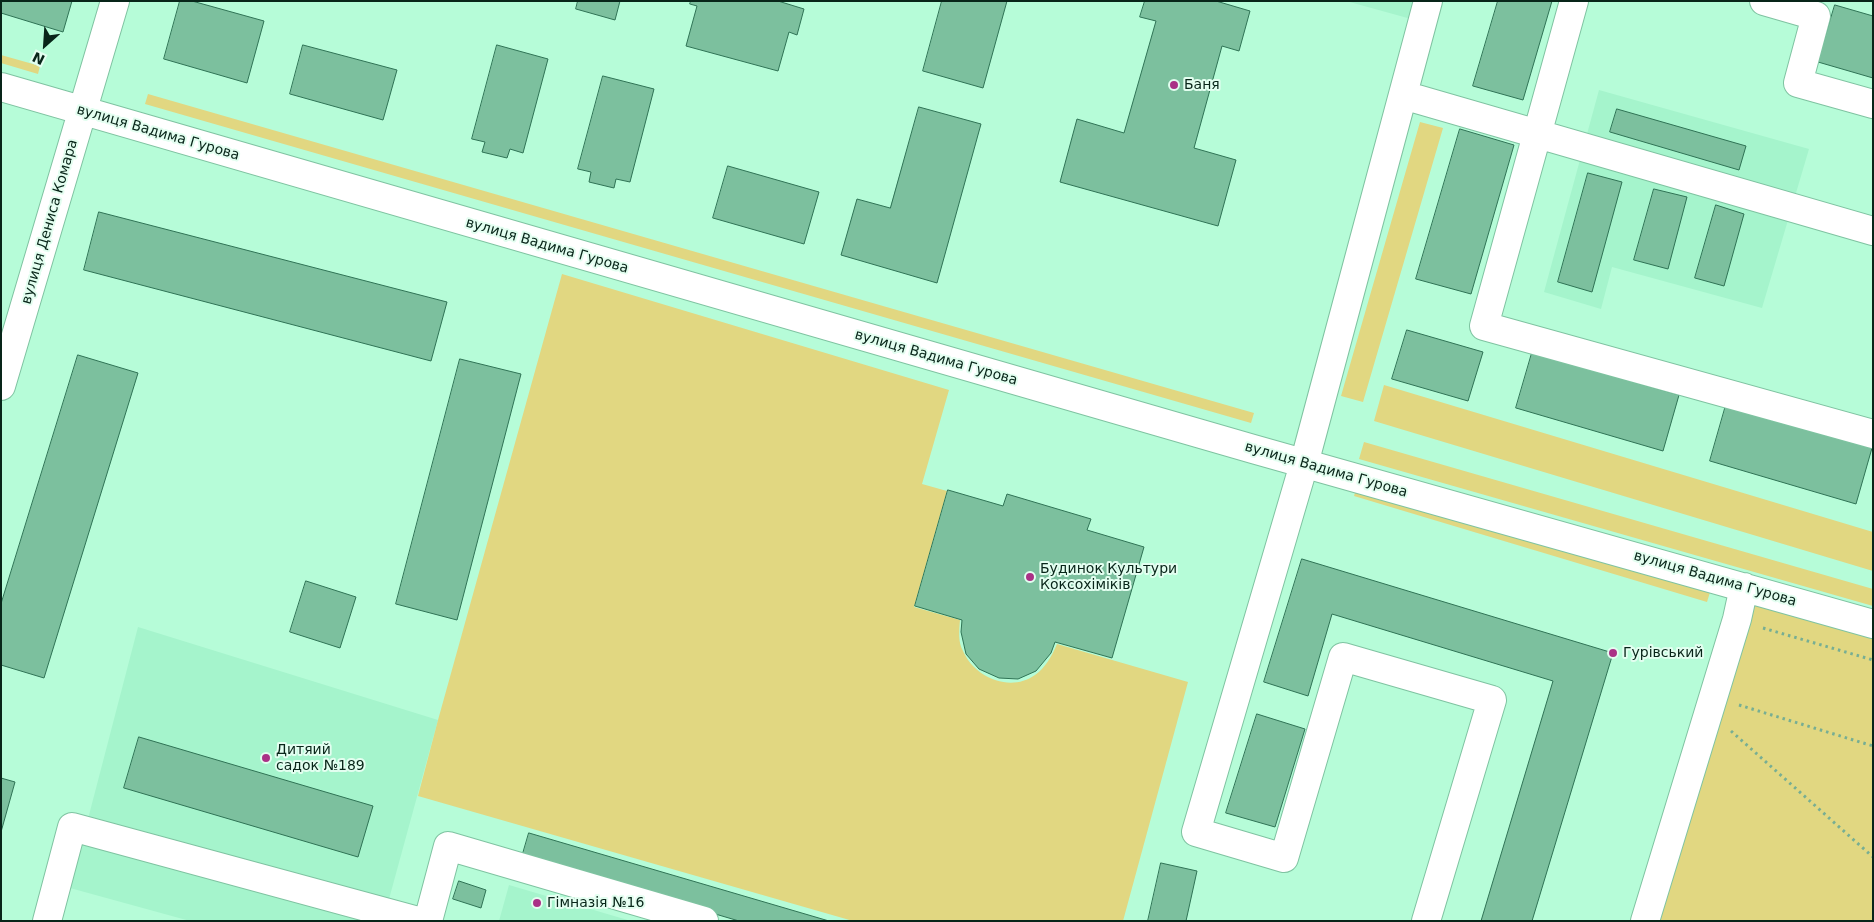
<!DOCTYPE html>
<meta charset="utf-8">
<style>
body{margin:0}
#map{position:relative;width:1874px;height:922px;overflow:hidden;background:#b6fcd8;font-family:"DejaVu Sans",sans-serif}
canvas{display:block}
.frame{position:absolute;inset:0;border:2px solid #082519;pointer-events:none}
.north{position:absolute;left:20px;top:20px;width:50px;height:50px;-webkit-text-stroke:4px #e3fef0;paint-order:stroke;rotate:206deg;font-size:14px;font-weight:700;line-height:20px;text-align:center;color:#082519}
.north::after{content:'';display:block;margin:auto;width:18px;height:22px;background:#082519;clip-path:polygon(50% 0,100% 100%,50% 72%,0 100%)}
</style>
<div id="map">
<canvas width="1874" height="922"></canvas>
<div class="frame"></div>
<div class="north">N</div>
</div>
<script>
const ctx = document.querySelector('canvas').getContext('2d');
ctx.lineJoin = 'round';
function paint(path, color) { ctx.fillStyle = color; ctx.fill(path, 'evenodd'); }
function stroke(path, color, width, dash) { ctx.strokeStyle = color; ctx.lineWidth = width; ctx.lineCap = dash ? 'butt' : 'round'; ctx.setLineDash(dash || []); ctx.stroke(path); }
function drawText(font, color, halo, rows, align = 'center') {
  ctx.font = font + ' "DejaVu Sans",sans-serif'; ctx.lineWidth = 4; ctx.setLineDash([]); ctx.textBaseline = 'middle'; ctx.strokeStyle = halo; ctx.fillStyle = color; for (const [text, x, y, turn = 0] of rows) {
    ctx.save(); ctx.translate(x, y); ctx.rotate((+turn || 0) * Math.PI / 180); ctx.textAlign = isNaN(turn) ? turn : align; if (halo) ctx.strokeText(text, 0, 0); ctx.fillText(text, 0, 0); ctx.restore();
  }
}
const built = new Path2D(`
 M1346 1H1428L1422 22Z
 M1599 90 1809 149 1762 308 1612 267 1601 309 1544 292Z
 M138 627 438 720 383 921H190L70 888Z
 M509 885 631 921H499Z`);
const green = new Path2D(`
 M1 55 40 66 38 74 1 63Z
 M148 94 1254 413 1251 423 145 104Z
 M1420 122 1443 128 1363 402 1341 396Z
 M562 274 949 390 922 484 947 491 914 607 960 620C959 631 958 642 963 651 974 677 1010 693 1035 675 1045 668 1052 656 1057 644L1188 682 1123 921H853L418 796 438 720Z
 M1384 385 1873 532V571L1374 421Z
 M1364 442 1873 589V606L1359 459Z
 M1358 483 1711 589 1707 602 1354 496Z
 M1744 587 1873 624V921H1646Z`);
const building = new Path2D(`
 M1 1H72L63 32 1 13Z
 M180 1H192L264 21 247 83 164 59Z
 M578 1H620L615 20 576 9Z
 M691 1H778L804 9 797 35 789 32 778 71 686 46 697 6 690 4Z
 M942 1H1007L983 88 923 71Z
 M1145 1H1216L1250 11 1239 51 1222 46 1194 148 1236 160 1218 226 1060 182 1077 119 1124 133 1156 21 1140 17Z
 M1498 1H1552L1523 100 1473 86Z
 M1835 5 1873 16V78L1818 62Z
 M303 45 397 70 383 120 290 94Z
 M497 45 548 59 523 153 510 149 507 158 482 152 485 142 472 139Z
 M603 76 654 89 630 182 616 179 614 188 589 182 591 172 578 169Z
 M919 107 981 124 937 283 841 255 857 199 890 208Z
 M1617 109 1746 146 1739 170 1610 132Z
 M1460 129 1514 145 1471 294 1416 279Z
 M728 166 819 192 804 244 713 218Z
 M1588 173 1622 182 1592 292 1558 282Z
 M1654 189 1687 197 1668 269 1634 260Z
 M1716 205 1744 214 1724 286 1695 278Z
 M99 212 447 302 431 361 84 270Z
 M1407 330 1483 352 1468 401 1392 379Z
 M1532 353 1679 395 1663 451 1516 408Z
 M78 355 138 373 44 678 1 665V604Z
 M460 359 521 374 457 620 396 604Z
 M1726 405 1872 448 1856 504 1710 461Z
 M948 490 1003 506 1007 494 1091 519 1087 530 1144 547 1112 658 1055 642 1051 653 1036 671 1018 679 999 678 979 669 966 654 961 632 962 620 915 606Z
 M1302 559 1613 653 1532 921H1481L1553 681 1332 614 1308 696 1264 682Z
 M306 581 356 597 340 648 290 632Z
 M1257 714 1305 729 1275 827 1226 813Z
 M139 737 373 806 358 857 124 788Z
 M1 778 15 782 1 832Z
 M529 833 829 921H739L522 857Z
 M1161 863 1197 871 1186 921H1148Z
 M459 881 486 890 481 908 453 899Z`);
const path = new Path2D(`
 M1763 628 1873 660
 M1739 705 1873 746
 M1731 731 1873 857`);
const minor = new Path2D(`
 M1574 1 1484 326 1873 434
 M1764 1 1816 16 1798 83 1873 104
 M1 87 1253 449 1873 624
 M1403 95 1873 231
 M1 386 115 1
 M47 921 72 827 418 921
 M428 921 448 846 704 921
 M1426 921 1492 700 1343 657 1284 858 1196 832 1304 464 1428 1
 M1645 921 1737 619 1744 587`);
const markers = [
 [1174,85,5,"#aa3186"],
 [1030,577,5,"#aa3186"],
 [1613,653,5,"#aa3186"],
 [266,758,5,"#aa3186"],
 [537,903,5,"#aa3186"]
];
const poiNames = [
 ["Баня",1184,85],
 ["Будинок Культури",1040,569],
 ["Коксохіміків",1040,585],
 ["Гурівський",1623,653],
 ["Дитяий",276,750],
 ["садок №189",276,766],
 ["Гімназія №16",547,903]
];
const streetNames = [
 ["вулиця Вадима Гурова",158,133,16],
 ["вулиця Дениса Комара",50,222,-74],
 ["вулиця Вадима Гурова",547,246,16],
 ["вулиця Вадима Гурова",936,358,16],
 ["вулиця Вадима Гурова",1326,470,16],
 ["вулиця Вадима Гурова",1715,579,16]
];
paint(built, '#a5f4cc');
paint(green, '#e1d781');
paint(building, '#7cc09e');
stroke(building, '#2f7355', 1);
stroke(minor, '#7fc3a1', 30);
stroke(path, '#77ae93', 3, [2.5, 4]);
stroke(minor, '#fff', 28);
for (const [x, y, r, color] of markers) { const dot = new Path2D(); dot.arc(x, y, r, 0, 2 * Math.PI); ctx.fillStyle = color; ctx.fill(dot); stroke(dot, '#e3fef0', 2); }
drawText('14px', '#082519', '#e3fef0', poiNames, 'left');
drawText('14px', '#082519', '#e3fef0', streetNames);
</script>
